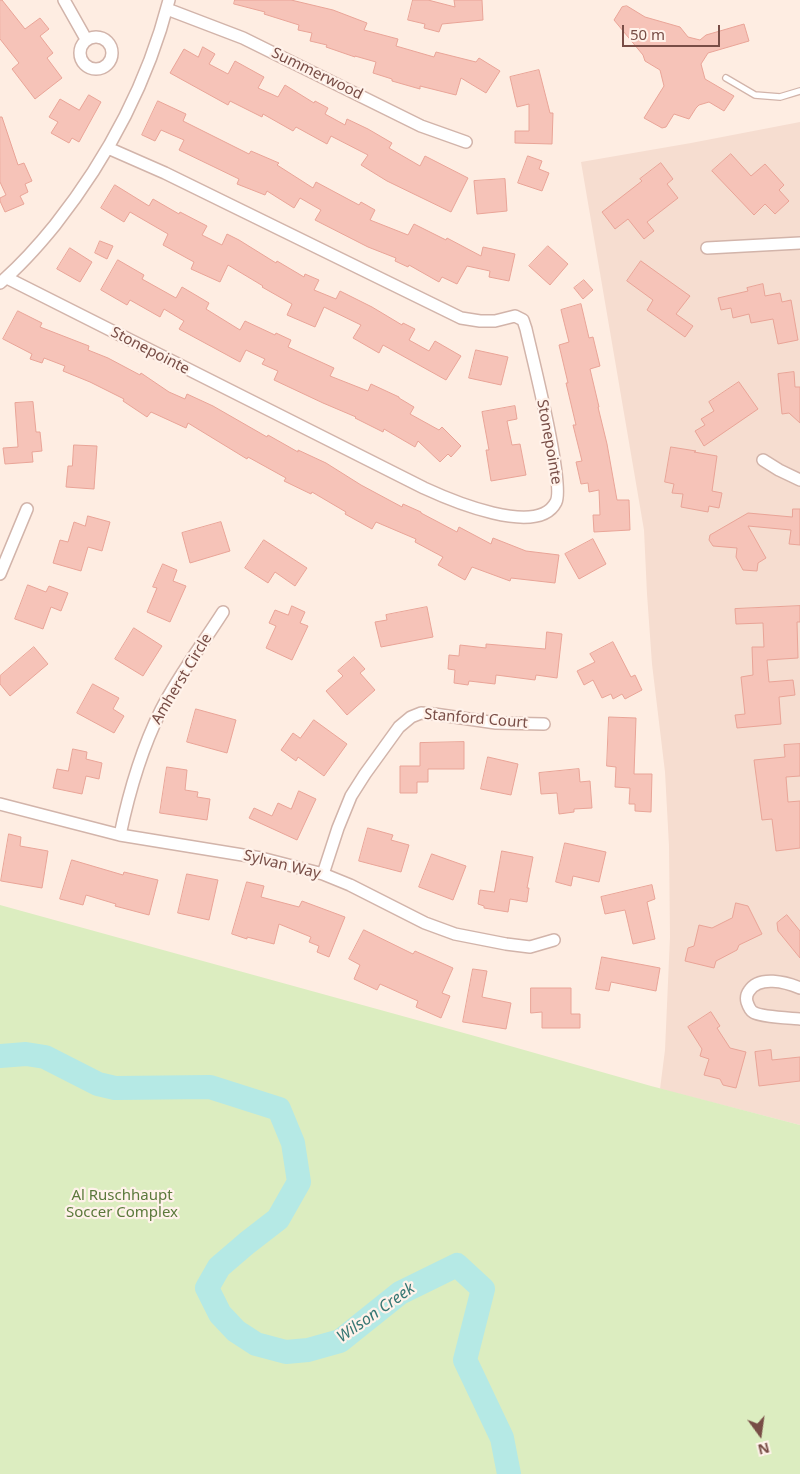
<!DOCTYPE html>
<style>
body{margin:0}
#map{position:relative;width:800px;height:1474px;overflow:hidden;background:#feede2;font-family:"Noto Sans",sans-serif}
canvas{display:block}
.north{position:absolute;left:735px;top:1409px;width:50px;height:50px;-webkit-text-stroke:4px #fff2ea;paint-order:stroke;rotate:166deg;font-size:14px;font-weight:700;line-height:20px;text-align:center;color:#784d46}
.north::after{content:'';display:block;margin:auto;width:18px;height:22px;background:#784d46;clip-path:polygon(50% 0,100% 100%,50% 72%,0 100%)}
.scale{position:absolute;left:622px;top:25px;width:98px;height:22px;box-sizing:border-box;border:2px solid #784d46;border-top:0;padding-left:6px;font-size:15px;line-height:18px;white-space:nowrap;color:#784d46;-webkit-text-stroke:4px #fff2ea;paint-order:stroke}
</style>
<div id="map">
<canvas width="800" height="1474"></canvas>
<div class="north">N</div>
<div class="scale">50 m</div>
</div>
<script>
const ctx = document.querySelector('canvas').getContext('2d');
ctx.lineJoin = 'round';
function paint(path, color) { ctx.fillStyle = color; ctx.fill(path, 'evenodd'); }
function stroke(path, color, width, dash) { ctx.strokeStyle = color; ctx.lineWidth = width; ctx.lineCap = dash ? 'butt' : 'round'; ctx.setLineDash(dash || []); ctx.stroke(path); }
function drawText(font, color, halo, rows, align = 'center') {
  ctx.font = font + ' "Noto Sans",sans-serif'; ctx.lineWidth = 4.5; ctx.setLineDash([]); ctx.textBaseline = 'middle'; ctx.strokeStyle = halo; ctx.fillStyle = color; for (const [text, x, y, turn = 0] of rows) {
    ctx.save(); ctx.translate(x, y); ctx.rotate((+turn || 0) * Math.PI / 180); ctx.textAlign = isNaN(turn) ? turn : align; if (halo) ctx.strokeText(text, 0, 0); ctx.fillText(text, 0, 0); ctx.restore();
  }
}
const residential = new Path2D(`
 M800 122V1125L660 1089 665 1050 670 937 669 846 665 772 652 664 647 594 644 530 581 162 691 143Z`);
const green = new Path2D(`
 M0 905 482 1038 651 1086 800 1125V1474H0Z`);
const river = new Path2D(`
 M0 1056 26 1054 45 1057 98 1084 115 1088 210 1087 279 1109 293 1143 299 1182 278 1219 247 1243 219 1267 207 1288 220 1314 236 1331 256 1344 286 1352 308 1350 340 1341 400 1293 457 1265 483 1289 465 1360 502 1438 509 1474`);
const building = new Path2D(`
 M0 0H2L25 29 40 18 49 29 40 36 53 53 47 58 62 78 35 99 12 69 19 63 0 39Z
 M235 0H291L333 10 367 23 364 30 398 39 396 46 434 57 436 52 476 62 479 58 500 71 486 93 461 78 456 95 420 86V89L392 81V79L373 73 376 62 355 56V57L326 47 327 45 310 41 312 33 298 30 299 25 264 14 265 12 234 4Z
 M413 0H428L455 7 454 0H482L483 20 442 24 439 32 424 28 425 24 408 20Z
 M627 6 645 17 680 27 688 37 700 40 706 35 744 24 749 41 708 53 701 64 705 79 734 96 724 111 709 102 699 105 696 108 689 119 674 114 666 127 662 128 644 118 664 86 660 70 645 61 643 55 614 20 622 7Z
 M203 47 215 54 209 64 228 74 235 61 264 77 258 88 278 97 285 85 314 103 315 101 328 108 325 114 345 125 347 119 368 129 392 143 389 148 420 166 425 156 468 178 451 212 387 181 361 165 368 155 331 136 327 144 296 127 293 131 263 114 262 117 230 101 228 105 170 73 184 49 198 57Z
 M539 70 550 113H553L552 144 515 143V131H529V104L517 107 510 77Z
 M89 95 101 102 79 142 72 138 69 143 51 133 58 122 49 117 60 99 79 110Z
 M158 101 186 114 183 121 249 154 251 151 279 163 277 165 313 188 316 182 359 205 361 202 375 210 370 220 408 235 414 224 446 240 447 238 481 256 483 247 515 254 509 281 489 277 490 271 467 266 457 284 442 277 439 282 409 265 408 267 395 261 396 258 368 247 315 220 321 210 300 198 294 208 267 191 265 195 237 184 239 179 179 150 184 140 161 130 155 141 142 135Z
 M0 117H2L18 165 24 163 32 181 25 184 28 192 20 196 24 204 5 212 0 201V198L6 195 0 182Z
 M731 154 751 176 765 164 784 185 779 190 789 201 775 214 765 204 754 215 712 171Z
 M528 156 542 161 539 169 549 173 542 191 518 183Z
 M661 163 673 179 667 184 678 198 647 222 654 231 644 239 628 219 615 229 602 212 642 181 640 179Z
 M505 179 507 211 477 214 474 181Z
 M115 185 149 206 153 199 179 214 180 212 207 226 202 235 222 245 227 234 239 240 276 263 277 261 304 277 305 274 319 280 314 290 336 299 340 291 372 307 402 325 403 323 415 329 409 340 429 351 435 341 461 356 446 380 383 345 379 353 353 338 361 325 324 307 315 327 287 315 292 304 262 287 263 286 228 265 220 282 191 269 194 262 163 245 168 234 130 212 124 222 101 208Z
 M100 241 113 246 107 259 95 253Z
 M548 246 568 264 550 285 529 266Z
 M70 248 92 262 80 282 57 269Z
 M118 260 144 275 142 279 176 298 182 287 209 303 206 309 240 330 245 321 275 335 276 333 291 340 288 347 334 368 330 376 368 391 371 384 399 397V398L414 407 410 414 439 430 442 427 461 446 451 457 448 454 440 462 418 441 415 447 384 429 383 432 355 418 356 417 323 403 274 380 278 371 262 364 265 359 246 350 240 362 179 329 184 321 164 309 160 317 130 300 127 305 101 290Z
 M641 261 690 296 676 314 693 326 685 337 647 310 653 300 627 281Z
 M584 280 593 290 583 299 574 288Z
 M763 284 765 296 780 293 782 302 791 300 798 340 778 344 773 319 751 323 749 314 733 318 731 308 721 310 718 298 748 291 747 288Z
 M581 304 589 338 593 337 600 366 590 369 599 407H598L607 444 617 500H629L630 530 594 532 593 515H600L599 490 589 492 588 483 581 484 576 462 582 461 573 425H576L566 383H568L559 345 569 342 561 310Z
 M18 311 42 323 40 327 89 346 88 350 108 358 140 375 141 373 169 392 185 399 187 394 213 406 267 437 268 435 298 452V450L326 463 361 485 402 507 403 504 421 512V513L457 532 459 527 491 544 493 538 526 551 559 555 555 583 511 578 510 581 472 567 465 580 438 565 443 557 415 542 416 539 376 522 372 529 345 514 346 512 312 492 311 494 284 481 286 478 248 457 247 459 188 423 186 428 151 412 147 417 123 401 124 399 90 382 63 371 65 366 44 358 42 363 30 359 32 354 3 339Z
 M476 350 508 357 501 385 469 378Z
 M794 372 795 387H800V423L789 413 782 414 778 374Z
 M739 382 758 409 704 446 695 431 705 425 701 419 714 411 709 402Z
 M33 402 36 432H40L42 451 32 452 33 462 5 464 3 448 18 447 15 403Z
 M515 406 517 419 507 421 512 445 520 444 526 475 491 481 486 450H489L482 412Z
 M74 445 97 446 94 489 66 487 68 466H72Z
 M671 447 696 451 694 452 717 456 712 491 722 493 719 508 709 506 708 512 681 507 683 494 672 493 674 484 665 482Z
 M793 509H800V545L789 544 791 530 748 526 766 558 758 563 757 571 743 570 736 557 737 548 713 546 709 540 710 535 748 513 792 517Z
 M88 516 110 522 102 551 88 547 81 571 53 563 60 540 68 542 74 522 85 526Z
 M221 522 230 551 190 563 182 533Z
 M593 539 606 564 579 579 565 554Z
 M264 540 307 568 295 586 275 572 268 583 245 568Z
 M163 564 177 570 173 581 186 586 170 622 147 612 157 588 153 587Z
 M28 585 46 592 49 586 68 593 61 611 51 607 43 629 15 619Z
 M292 606 305 612 300 623 308 626 292 660 266 648 276 626 269 623 275 610 288 615Z
 M800 606V622H797L798 658 767 660 769 682 793 680 795 695 779 697 781 724 737 728 735 715 745 714 741 677 753 675 752 647H764L763 623 736 624 735 609Z
 M427 607 433 637 381 647 375 622 387 620 386 615Z
 M134 628 162 646 143 676 115 659Z
 M547 632 562 634 557 678 536 675 535 680 496 675 495 684 469 681 468 685 454 683 455 670 448 669 449 655 459 656 460 645 486 648V644L545 649Z
 M613 642 631 677 635 675 642 690 625 699 622 694 613 699 611 694 602 698 593 680 584 685 577 671 595 662 590 654Z
 M34 647 48 664 10 696 0 684V676Z
 M354 657 365 669 360 673 375 690 347 715 326 691 343 676 338 671Z
 M93 684 119 698 113 709 124 716 114 733 77 713Z
 M196 709 236 720 227 753 187 742Z
 M609 717 636 718 634 774H652L651 812 635 811V804H629L630 788 615 787 616 767 607 766Z
 M314 720 347 744 324 776 298 757 296 761 281 750 293 733 300 738Z
 M464 742V769H428V782H417V793H400V766H420V743Z
 M800 744V776L786 777 788 802 800 801V848L776 851 772 819 762 820 754 760 785 757 784 745Z
 M73 749 87 752 86 759 102 763 99 779 86 776 82 794 53 788 57 769 68 771Z
 M488 757 518 764 511 795 481 789Z
 M167 767 187 770 185 790 198 792 197 797 210 799 207 820 160 813Z
 M579 769 580 782 590 781 592 808 574 809V812L559 814 557 793 541 794 539 773Z
 M299 791 316 799 297 840 249 818 254 808 272 816 278 803 291 809Z
 M368 828 393 835 391 840 409 845 401 872 359 861Z
 M9 834 21 837 20 846 48 851 42 888 1 881Z
 M565 843 606 852 599 882 573 876 571 886 556 882Z
 M502 851 533 857 527 888H529L527 902 510 899 508 912 484 908V906L478 904 480 890 494 892Z
 M432 854 466 866 453 900 419 887Z
 M72 860 123 875 124 872 158 880 149 915 115 906 116 904 86 895 83 905 60 899Z
 M187 874 218 880 209 920 178 913Z
 M247 882 264 886 261 897 299 907 302 901 345 917 329 957 317 952 319 946 309 942 311 937 279 924 274 944 247 937V939L232 934Z
 M652 885 655 899 647 902 655 939 633 944 625 910 605 914 601 897Z
 M736 903 748 906 762 934 739 945 737 950 716 961 714 968 685 961 688 948 694 946 699 925 712 928 732 918Z
 M787 915 800 931V958L778 931 777 923Z
 M364 930 413 954 415 951 453 968 442 993 450 996 441 1018 416 1007 418 1001 380 984 377 990 354 979 360 965 349 959Z
 M602 957 660 968 656 991 611 982 609 991 596 989Z
 M473 969 487 971 482 997 511 1003 506 1029 463 1022Z
 M531 988H571V1014H580V1028H542V1012L531 1013Z
 M711 1012 720 1026 717 1028 730 1048 746 1052 736 1088 723 1085 720 1079 704 1075 709 1059 700 1056 702 1049 688 1027Z
 M771 1050 772 1060 800 1057V1081L759 1086 755 1052Z`);
const lane = new Path2D(`
 M726 78 755 95 780 97 800 91`);
const street = new Path2D(`
 M64 0 86 39
 M167 9 243 38 421 126 466 142
 M80 53a16 16 0 1 1 32 0a16 16 0 1 1-32 0Z
 M707 248 800 243
 M7 278 424 488C450 500 538 538 556 502 565 485 532 356 526 329L523 320 515 316 495 321H480L461 318 165 173 108 148
 M0 283C20 266 38 246 55 225 107 159 148 82 169 0
 M763 460 779 470 800 480
 M0 574 27 509
 M0 804 120 835 261 858 323 874 350 885 425 923 455 934 506 944 530 947 554 940
 M120 835C129 792 141 750 161 710 178 676 202 645 223 612
 M323 874 338 828 351 796 365 774 399 727 411 717 421 713 434 714 496 723 544 724
 M800 988C786 982 759 975 749 991 746 995 746 998 747 1002 748 1005 750 1010 753 1012 760 1017 790 1018 800 1019`);
const streetNames = [
 ["Summerwood",317,74,26],
 ["Stonepointe",150,351,27],
 ["Stonepointe",549,442,80],
 ["Amherst Circle",182,679,-59],
 ["Stanford Court",476,719,5],
 ["Sylvan Way",282,865,14]
];
const parkNames = [
 ["Al Ruschhaupt",122,1196],
 ["Soccer Complex",122,1213]
];
const waterNames = [
 ["Wilson Creek",376,1313,-35]
];
paint(residential, '#f6ddd0');
paint(green, '#dcedc0');
stroke(river, '#b5e9e5', 24);
paint(building, '#f6c3b8');
stroke(building, '#e9a497', 1);
stroke(lane, '#d2b4aa', 8);
stroke(street, '#d2b4aa', 14);
stroke(lane, '#fff', 5.5);
stroke(street, '#fff', 11);
drawText('15px', '#784d46', '#fff2ea', streetNames);
drawText('15px', '#5b793b', '#fff2ea', parkNames);
drawText('italic 16px', '#367774', '#fff2ea', waterNames);
</script>
